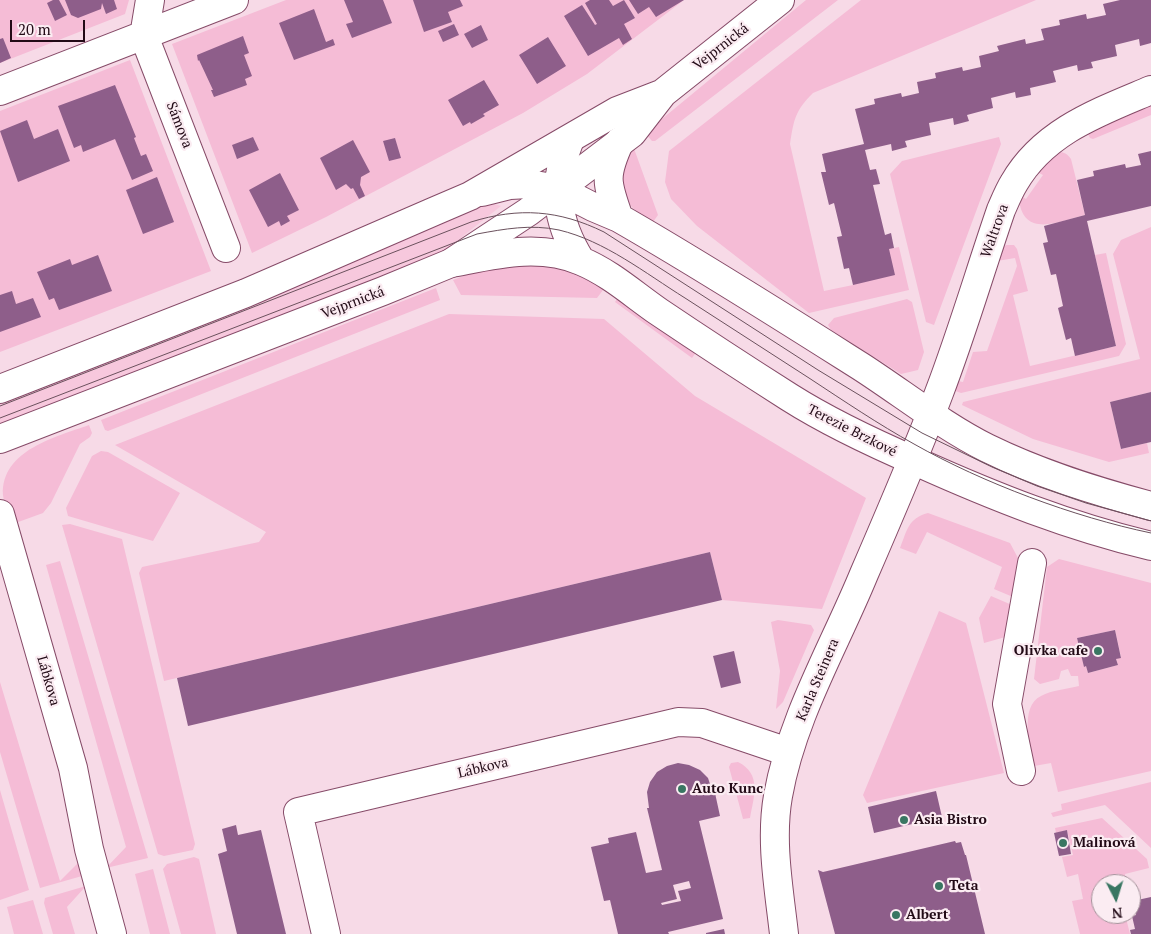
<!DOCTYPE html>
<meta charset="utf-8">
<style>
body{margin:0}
#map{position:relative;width:1151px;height:934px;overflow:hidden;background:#f7dae7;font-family:"PT Serif",serif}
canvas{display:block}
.north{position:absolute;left:1091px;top:874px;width:50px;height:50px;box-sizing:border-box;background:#fbecf2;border:1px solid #a4929a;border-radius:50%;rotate:175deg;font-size:14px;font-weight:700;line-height:20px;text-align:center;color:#220a16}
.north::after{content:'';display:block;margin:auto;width:18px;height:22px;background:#397662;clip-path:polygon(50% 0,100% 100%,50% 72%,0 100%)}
.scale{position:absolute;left:10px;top:20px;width:75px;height:22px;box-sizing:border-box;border:2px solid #220a16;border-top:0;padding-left:6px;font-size:15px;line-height:18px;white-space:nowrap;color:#220a16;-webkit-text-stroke:4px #fbecf2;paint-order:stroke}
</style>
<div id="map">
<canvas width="1151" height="934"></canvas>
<div class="north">N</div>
<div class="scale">20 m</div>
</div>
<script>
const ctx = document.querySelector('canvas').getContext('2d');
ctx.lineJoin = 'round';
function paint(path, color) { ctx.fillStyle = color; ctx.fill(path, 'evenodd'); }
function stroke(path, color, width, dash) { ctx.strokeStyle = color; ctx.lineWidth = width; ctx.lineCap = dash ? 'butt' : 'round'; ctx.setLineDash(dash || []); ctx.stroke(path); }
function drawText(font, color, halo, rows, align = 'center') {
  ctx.font = font + ' "PT Serif",serif'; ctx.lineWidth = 4.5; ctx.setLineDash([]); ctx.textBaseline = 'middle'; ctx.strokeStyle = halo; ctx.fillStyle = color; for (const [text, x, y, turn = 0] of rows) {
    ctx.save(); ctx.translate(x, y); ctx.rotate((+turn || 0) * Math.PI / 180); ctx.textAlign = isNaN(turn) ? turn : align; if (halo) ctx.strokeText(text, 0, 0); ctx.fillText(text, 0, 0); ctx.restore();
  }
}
const built = new Path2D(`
 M491 203 501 206 434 259 0 431V397Z`);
const green = new Path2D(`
 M0 0H129L125 14 0 63Z
 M286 0H684L587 74 523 113 326 217 252 253 172 44Z
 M806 0H838L655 141H652L645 133Z
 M861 0H1036L813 93C795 111 794 119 790 144L824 291 853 285 889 249 899 247 909 290 809 313 697 226 671 199 665 182 669 151Z
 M130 60 211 271 0 352V111Z
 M1151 105V115L1093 139 1090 138 1088 134 1089 130Z
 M999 137 1001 144 934 325 926 322 890 174 902 161Z
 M632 143 658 215 653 222C646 217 636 212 631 206 613 185 624 165 632 143Z
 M1055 152C1063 152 1066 152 1071 159L1085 215C1060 221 1024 239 1019 200L1021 196 1026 199 1043 175 1037 172Z
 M1151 227V392L1110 402 1121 449 1147 443 1149 453 1109 462 1033 439 962 405 963 402 1140 359 1113 254 1121 240Z
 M1006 245H1014L1017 249 1028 291 1013 295 1030 366 1116 346 1095 255 1106 253 1126 344 1119 356 961 393 950 389 952 380 963 382 973 352 987 351 1017 266 1015 258 997 261 1001 248Z
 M512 262 568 268 606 286 597 298 461 295 453 280 484 268Z
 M436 288 440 300 108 431 105 430 101 420Z
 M619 296 697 351 692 358 615 302Z
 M907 299 912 302 924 352 918 370 901 374 831 330 828 325 834 318Z
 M449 314 604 319 695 396 866 498 822 609 722 600 710 552 164 681 139 573 142 567 259 542 266 532 115 445Z
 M89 425 92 433 90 437 80 444 51 503 43 513 10 525C8 515 4 505 3 495 1 450 56 437 89 425Z
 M101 451 108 452 180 493 153 541 68 516 66 508 92 456Z
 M928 513 1010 543 1018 558 1013 597 994 589 1002 567 927 532 916 554 900 548C907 531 908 518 928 513Z
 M70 524 122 539 195 844 193 850 164 856 158 854 62 525Z
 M1059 559 1151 583V771L1058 792 1051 763 1034 766C1030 748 1019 706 1041 696 1052 690 1067 689 1079 686L1078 676H1071L1068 669 1061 671 1059 679 1040 684 1034 679 1047 567ZM1115 630 1121 657 1116 659 1118 665 1088 673 1086 666H1084L1077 638Z
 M60 561 148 858 106 868 126 847 46 565Z
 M991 596 1012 605 1009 636 984 643 979 618Z
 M939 611 966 623 1004 773 867 803 863 795Z
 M778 620 811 625 814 630 783 702 776 709 780 671 771 622Z
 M0 682 60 881 78 863 82 876 40 888 0 752Z
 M738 762C762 774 754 796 750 818L743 819 729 767 731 763Z
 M1151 782V848L1105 805 1053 817 1051 813 1062 810 1061 804Z
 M0 790 29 890 0 900Z
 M1102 818 1147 859 1149 868 1125 874 1127 884H1101V914H1125L1130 934H1080L1072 901 1083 899 1078 874 1067 877 1062 857 1073 855 1067 830 1056 833 1055 828Z
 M194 857 199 859 216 934H181L163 869 167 864Z
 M153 869 170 934H150L135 874Z
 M86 886 67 907 75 934H53L44 903 45 898Z
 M33 900 43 934H14L7 907Z`);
const building = new Path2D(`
 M53 0H59L67 15 55 21 47 3Z
 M65 0H114L117 9 106 14 102 3 101 9 78 18 71 15Z
 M344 0H383L392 23 352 38 346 24 353 22Z
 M413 0H460L463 6 448 12 452 22 424 32Z
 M590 0H609L613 6 624 0 635 18 624 24 632 39 623 45 619 38 588 56 564 16 582 5 595 25 597 24 585 3Z
 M629 0H684L656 17 649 7 638 14Z
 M1120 0H1151V43L1140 46 1139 39 1115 45 1117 56 1091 62 1093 68 1078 71 1077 65 1053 71 1056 82 1030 88 1031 95 1016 98 1015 92 991 98 993 108 967 115 969 121 954 125 953 118 929 123 931 135 905 141 907 147 892 151 891 144 865 150 870 170 876 169 880 184 873 185 885 235 891 233 894 248 889 249 895 275 853 285 849 268 844 269 837 237 842 236 834 203 829 205 821 172H826L822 154 864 144 855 109 875 104 874 99 901 93 902 97 919 93 917 82 936 78 935 73 962 67 963 71 981 67 979 56 999 51 997 46 1025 39 1026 44 1044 40 1041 29 1060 25 1059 20 1086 14 1087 19 1106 15 1103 4Z
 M314 9 326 42 333 39 335 45 294 60 279 23Z
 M454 24 459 35 443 42 438 31Z
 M481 25 488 40 472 48 464 34Z
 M243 36 249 53 244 55 252 76 245 79 247 85 214 97 211 90H213L199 60 198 61 197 55Z
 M548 37 566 66 537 84 519 55Z
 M3 38 11 58 0 63V39Z
 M484 80 499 105 483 114 485 116 471 124 470 122 463 126 448 100Z
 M115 85 136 137 134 138 141 156 146 154 153 171 132 180 115 139 83 152 81 145 74 148 58 106Z
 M27 120 34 139 58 129 70 161 18 182 0 131Z
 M253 137 259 150 237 159 232 145Z
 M395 138 401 158 389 161 383 141Z
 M353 140 370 172 361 177 360 185 365 196 359 199 353 188 351 189 346 184 336 190 320 158Z
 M1151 151V206L1087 221 1116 346 1075 356 1071 338 1066 340 1058 308 1063 306 1056 274 1051 275 1043 243 1048 242 1044 226 1085 215 1077 180 1094 176 1093 171 1125 164 1126 168 1141 165 1138 154Z
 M280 173 299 210 287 216 290 221 281 226 279 221 268 227 249 190Z
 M157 177 174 222 143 234 126 190Z
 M98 255 112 291 59 310 54 298 49 300 37 272 70 259 72 265Z
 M12 291 16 304 33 298 41 317 0 332V295Z
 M1151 392V442L1121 449 1110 402Z
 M710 552 722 600 188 726 177 678Z
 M1115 630 1121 658 1116 659 1118 665 1088 673 1086 666 1084 667 1077 638Z
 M734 651 741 683 721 688 713 656Z
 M678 763 689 765 700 770 708 778 713 793H715L720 816 699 821 723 919 668 932 669 934H618L610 900 604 901 591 847 609 843 608 838 636 832 646 873 662 870 647 808H649L647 792 650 782 657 772 667 766ZM689 881 691 888 678 891 681 901 662 905 661 903 677 899 673 885Z
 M936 791 942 817 874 833 868 807Z
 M236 825 238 835 261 830 286 934H237L218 854 227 851 222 829Z
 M1067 830 1071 854 1059 856 1054 833Z
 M955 841 956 843 961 842 965 855H966L985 934H835L818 870 823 872Z
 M1151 897V934H1131L1130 930 1135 929 1132 916 1136 915 1133 901Z
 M724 929 725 934H706V933Z`);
const minor = new Path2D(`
 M150 0 144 36 226 248
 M0 91 234 0
 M570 139C552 184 555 220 581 261
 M482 192 510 185 529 184 558 189 593 207 619 218C701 265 781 316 860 366 902 393 943 426 987 448 1040 474 1095 491 1151 506
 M619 218C606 182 604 176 620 141
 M451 263C494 255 538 243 581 261 610 273 633 294 659 312 702 341 745 369 789 397 830 423 873 443 917 462 995 497 1068 526 1151 546
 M0 514 73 768 89 849 112 934
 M1021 771 1007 704 1032 563
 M326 934 298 812 678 722 702 723 788 752
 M784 934C779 889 770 841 778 796 792 717 834 647 864 574 890 514 916 454 939 393 962 333 980 271 1001 210 1005 201 1009 191 1014 183 1044 131 1099 112 1151 90`);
const major = new Path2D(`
 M0 389 246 293 435 211 470 196 617 111 661 94
 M0 439 383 291 451 263 528 212 632 133 663 93 780 0`);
const tram = new Path2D(`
 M0 406 471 222C519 207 559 210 604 232L818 370 922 433 992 467 1037 486 1086 503 1151 521
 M0 418 477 234C504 229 531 224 559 230 605 241 645 273 685 298 726 325 768 351 809 378 844 401 878 424 914 444 983 483 1074 517 1151 533`);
const markers = [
 [1098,651,5,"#397662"],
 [682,789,5,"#397662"],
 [904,820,5,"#397662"],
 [1063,843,5,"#397662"],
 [939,886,5,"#397662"],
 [896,915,5,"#397662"]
];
const streetNames = [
 ["Vejprnická",721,47,-38],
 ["Sámova",179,125,69],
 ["Waltrova",995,231,-70],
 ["Vejprnická",353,303,-21],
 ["Terezie Brzkové",852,431,27],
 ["Karla Steinera",818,680,-67],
 ["Lábkova",48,681,74],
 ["Lábkova",483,768,-13]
];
const poiNames = [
 ["Olivka cafe",1088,651,"right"],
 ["Auto Kunc",692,789],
 ["Asia Bistro",914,820],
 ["Malinová",1073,843],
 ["Teta",949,886],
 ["Albert",906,915]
];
paint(built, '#f7c8dd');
paint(green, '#f5bcd6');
paint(building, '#8e5e8a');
stroke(minor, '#864b68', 30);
stroke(major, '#864b68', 30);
stroke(minor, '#fff', 28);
stroke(major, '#fff', 28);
stroke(tram, '#6b515d', 1);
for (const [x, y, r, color] of markers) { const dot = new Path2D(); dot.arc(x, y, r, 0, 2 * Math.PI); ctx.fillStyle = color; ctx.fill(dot); stroke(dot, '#fbecf2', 2); }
drawText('14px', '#220a16', '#fbecf2', streetNames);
drawText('bold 14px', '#220a16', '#fbecf2', poiNames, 'left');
</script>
